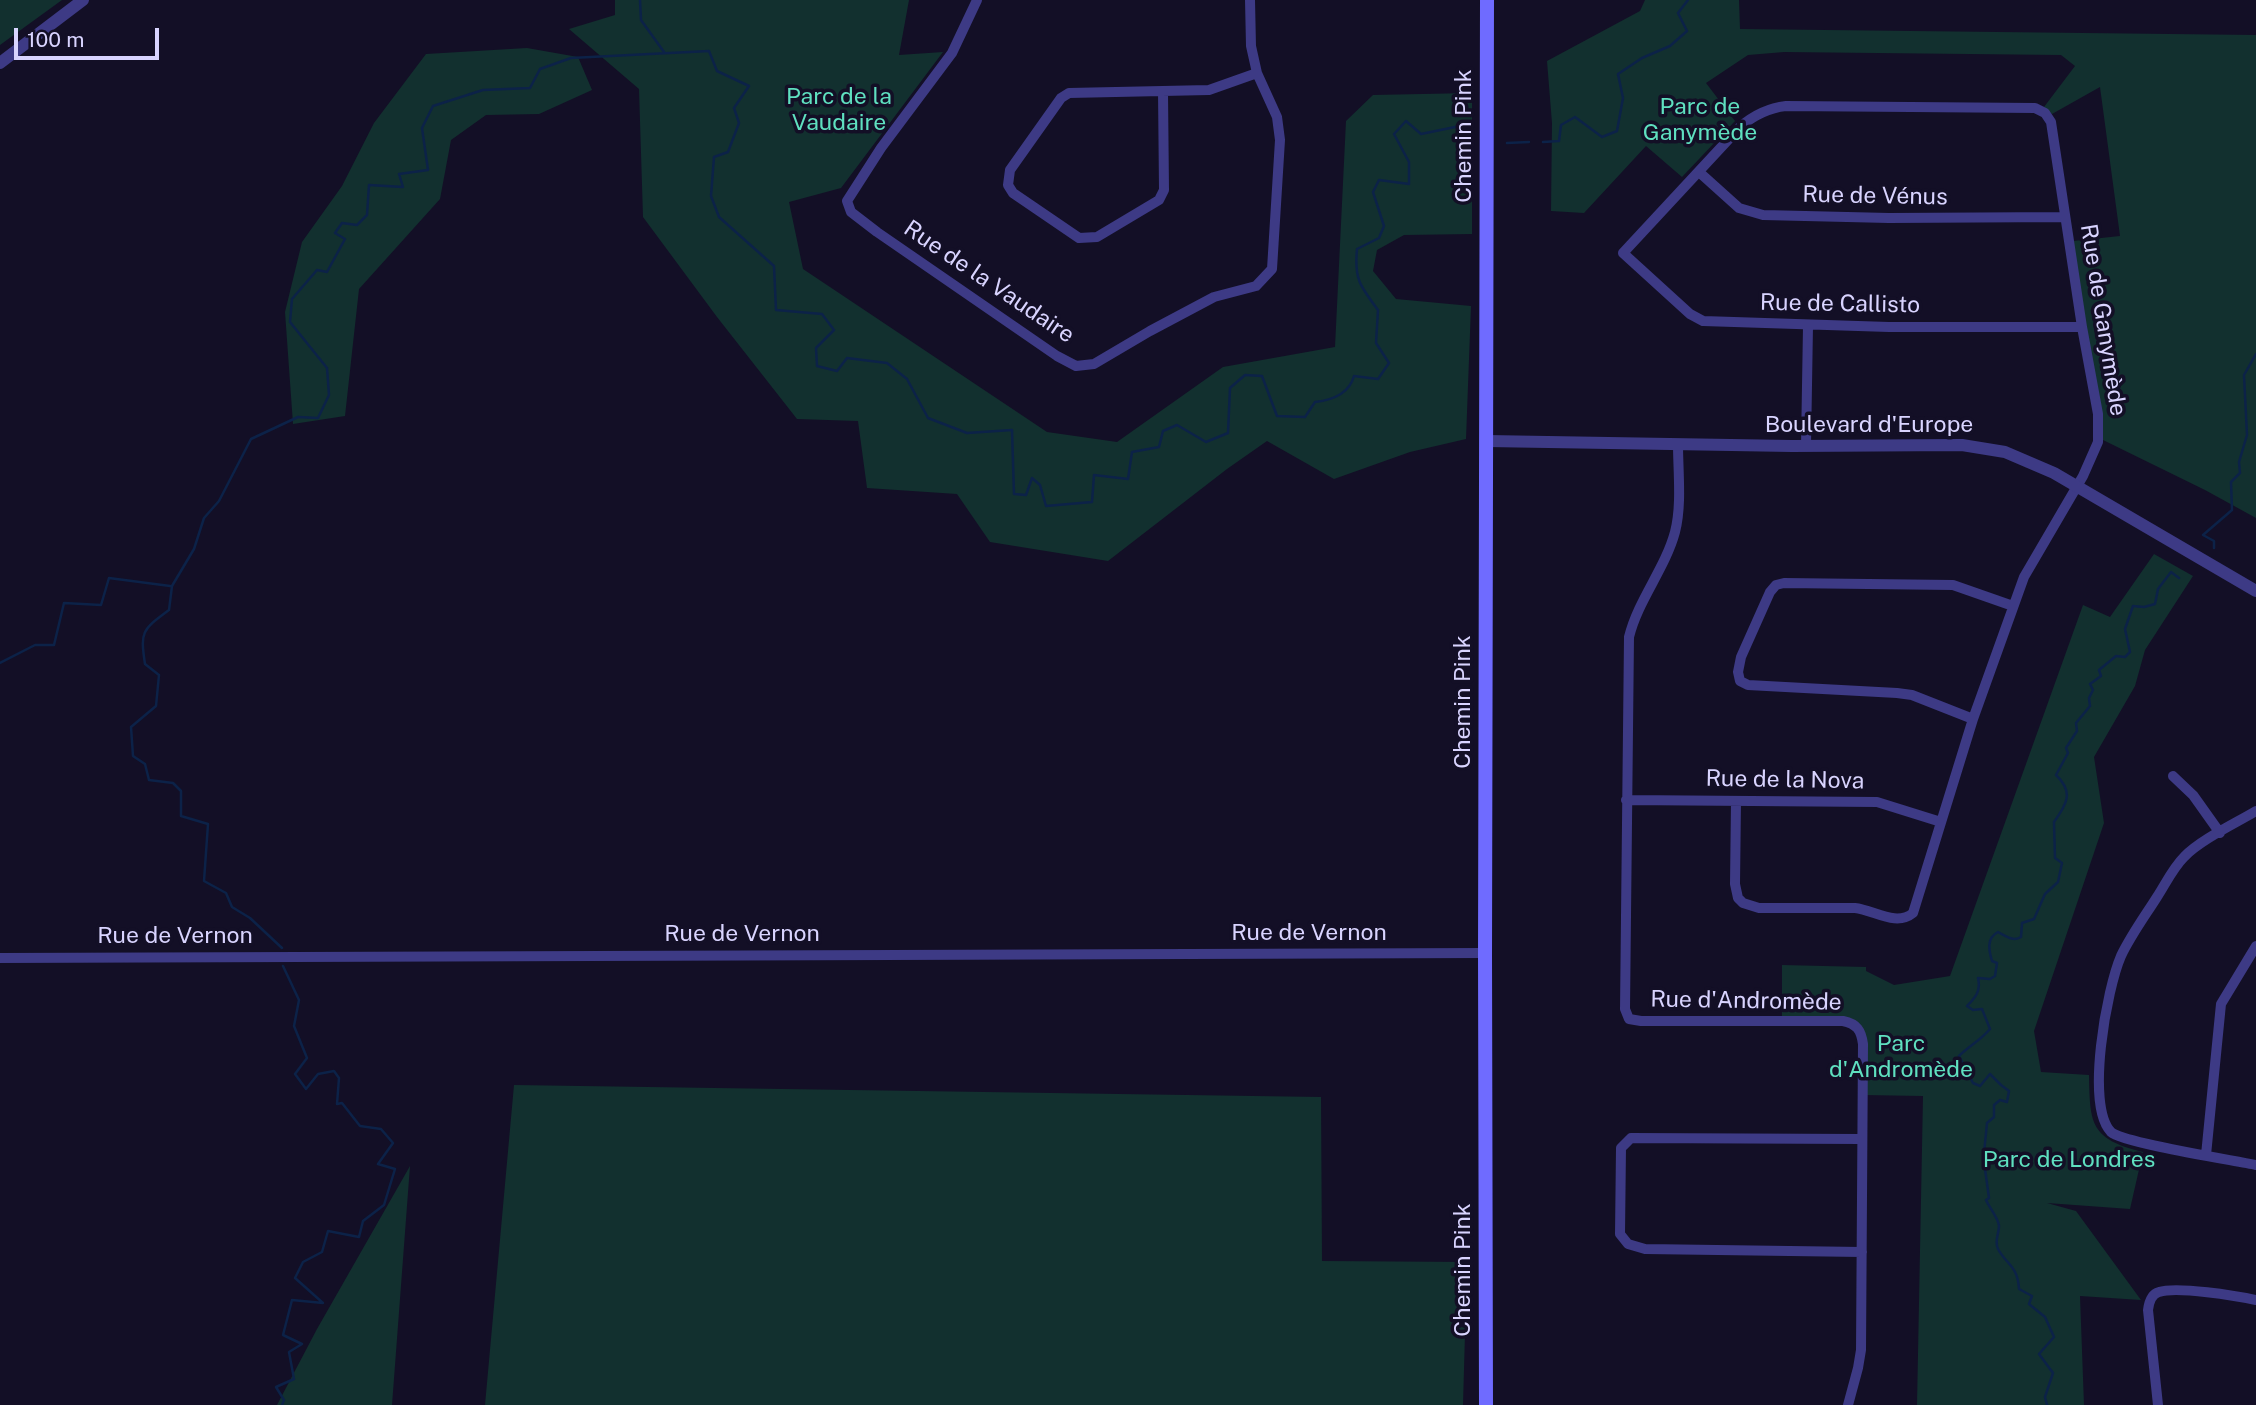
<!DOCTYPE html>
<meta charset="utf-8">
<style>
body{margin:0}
#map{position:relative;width:2256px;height:1405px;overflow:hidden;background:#130f26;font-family:"Public Sans",sans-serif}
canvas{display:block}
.scale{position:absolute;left:14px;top:28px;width:145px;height:32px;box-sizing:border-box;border:4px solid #d9d4ff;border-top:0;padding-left:9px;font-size:21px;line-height:24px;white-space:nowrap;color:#d9d4ff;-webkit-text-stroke:5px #130f26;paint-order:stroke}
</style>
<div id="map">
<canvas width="2256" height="1405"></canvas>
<div class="scale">100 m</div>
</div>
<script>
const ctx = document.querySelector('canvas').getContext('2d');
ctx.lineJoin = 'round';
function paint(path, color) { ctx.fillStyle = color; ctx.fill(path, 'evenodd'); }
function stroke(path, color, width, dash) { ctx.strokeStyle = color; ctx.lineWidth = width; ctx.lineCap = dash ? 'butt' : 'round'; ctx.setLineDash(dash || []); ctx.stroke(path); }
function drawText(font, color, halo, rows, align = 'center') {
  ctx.font = font + ' "Public Sans",sans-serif'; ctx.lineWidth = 7; ctx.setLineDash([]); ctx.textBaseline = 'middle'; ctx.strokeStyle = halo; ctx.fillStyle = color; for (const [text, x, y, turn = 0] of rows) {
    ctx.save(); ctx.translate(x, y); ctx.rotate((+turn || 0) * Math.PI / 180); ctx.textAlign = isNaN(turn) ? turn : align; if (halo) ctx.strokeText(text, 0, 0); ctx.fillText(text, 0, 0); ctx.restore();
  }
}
const green = new Path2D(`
 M0 0H62L0 45Z
 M615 0H909L899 55 943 52 841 188 789 202 803 269 1047 432 1117 442 1223 367 1335 347 1346 121 1373 95 1472 93V234L1404 235 1377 250 1373 271 1396 299 1471 306 1466 439 1410 452 1334 479 1267 441 1227 469 1108 561 990 542 957 494 867 488 858 421 797 419 717 317 643 217 639 89 569 29 615 15Z
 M1645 0H1739L1740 29 2256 35V518L2205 490 2103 440 2073 241 2120 236 2100 87 2052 114 2044 107 2075 66 2061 55 1784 52 1748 55 1706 83 1735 121 1682 177 1646 146 1584 213 1551 211 1552 123 1547 61 1640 11Z
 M527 48 578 57 592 90 539 114 486 115 451 140 440 199 359 289 345 416 293 424 285 312 302 242 342 186 374 123 426 54Z
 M2154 554 2193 576 2145 650 2135 686 2094 757 2104 823 2034 1031 2041 1072 2089 1075C2090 1124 2090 1139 2143 1152L2130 1209 2047 1203 2076 1211 2141 1300 2080 1296 2084 1405H1917L1923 1096 1863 1095V1044L1855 1026 1782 1020V965L1866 967V971L1894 985 1950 976 2083 605 2110 617Z
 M514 1085 1321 1097 1322 1261 1467 1262 1463 1405H485Z
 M410 1166 392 1405H277L317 1329Z`);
const stream = new Path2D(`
 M640 0 641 20 664 52
 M1543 142 1559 141 1561 125 1575 117 1602 137 1617 131 1623 98 1618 74 1642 58 1670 46 1687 31 1678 13 1688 0
 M1507 143 1529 142
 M2214 548V541L2203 535 2232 510 2231 482 2240 473 2239 462 2247 435 2244 375 2256 354
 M0 663 35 645H54L64 603 101 605 109 578 170 586
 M282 948 250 918 232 907 226 893 204 881 208 824 181 816V791L173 783 149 780 145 764 133 756 131 727 156 706 159 675 145 664C140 631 142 630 169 610L172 586 194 549 204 518 219 501 251 439 298 417 318 418 329 395 327 368 290 322 292 299 317 270 327 272 345 239 335 233 342 223 357 225 367 215 369 185 403 187 399 174 428 170 422 128 433 106 483 90 530 88 540 69 571 58 709 51 717 71 749 86 734 108 739 123 728 152 714 157 711 196 719 217 774 266 776 310 822 314 834 330 816 348 817 366 837 371 847 358 887 363 907 379 928 418 967 433 1012 430 1014 494 1026 495 1032 478 1040 485 1046 506 1092 502 1094 475 1128 479 1132 452 1159 447 1163 431 1177 425 1206 442 1228 433 1230 388 1245 375 1262 376 1277 416 1305 417 1315 402C1333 400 1349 394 1354 376L1378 379 1389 363 1376 343 1378 310C1360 286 1354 279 1357 249L1379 238 1384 226 1373 192 1379 180 1409 184V162L1394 134 1406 121 1421 134 1460 126 1468 145
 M282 1405 284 1400 276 1387 294 1379 289 1352 302 1344 283 1335 292 1300 323 1303 295 1278 303 1262 322 1252 328 1231 359 1237 363 1221 384 1205 395 1169 378 1164 393 1143 381 1129 360 1126 342 1103 337 1104 339 1078 334 1071 318 1074 306 1089 295 1074 307 1058 294 1026 299 1000 283 966
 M2047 1405 2045 1397 2053 1373 2039 1354 2054 1337 2045 1317 2029 1304 2032 1296 2019 1289C2018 1266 2006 1264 1998 1249 1994 1241 1999 1234 1999 1226 1998 1217 1990 1209 1986 1200L1989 1198 1985 1169 1989 1161 1984 1153 1987 1123 1994 1117V1105L2000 1100 2007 1102 2009 1091 2001 1085 1990 1074 1980 1086 1973 1083 1959 1056C1969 1046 1981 1040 1990 1029L1982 1009 1973 1010 1967 1006C1976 997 1981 991 1978 978L1990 979 1995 976 1997 963 1992 961C1989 951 1986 938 1998 932 2006 936 2013 942 2021 937L2022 923 2034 919 2045 894 2058 882 2062 863 2055 858 2054 822C2067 804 2074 792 2056 775L2068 753 2066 748 2077 731 2076 723 2090 706 2089 698 2093 690 2090 684 2101 676 2099 670 2116 656 2125 657 2130 652 2125 629 2133 606 2144 607 2155 604 2158 589 2171 572 2179 578`);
const minor = new Path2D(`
 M977 0 952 53 881 148 847 201 851 212 877 232 1057 356 1076 366 1094 364 1150 331 1214 297 1256 286 1272 269 1280 140 1277 117 1257 73 1251 46 1250 0
 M1163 92 1164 190 1159 200 1097 237 1079 238 1013 193 1008 185 1010 170 1061 98 1069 93 1209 90 1257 73
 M1699 172 1739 208 1763 215 1889 218 2065 217
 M1678 444C1678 472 1682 505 1675 532 1665 569 1638 600 1629 637L1625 1009 1629 1019 1641 1021H1843C1857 1024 1861 1030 1863 1044L1861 1350 1858 1368 1848 1405
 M1806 445 1808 326
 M1973 719 1912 695 1897 693 1748 685 1740 681 1738 672 1741 657 1770 592 1776 585 1784 583 1953 585 2013 606
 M2173 776 2193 795 2220 833
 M1626 800 1877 802 1941 822
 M1736 801 1735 884 1738 898 1743 903 1759 908H1855C1874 910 1896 927 1913 913L1973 719 2024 577 2083 476 2098 442V414L2082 327 2051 122 2045 113 2035 108 1786 106C1768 108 1754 115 1740 127L1623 253 1690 314 1703 321 1889 327H2082
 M2256 811C2236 823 2200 840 2184 857 2173 868 2166 883 2157 897 2145 916 2131 935 2121 956 2107 988 2085 1105 2111 1132 2123 1143 2232 1160 2256 1165
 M0 958 1485 953
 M1861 1139 1631 1138 1621 1148 1620 1234 1628 1244 1645 1249 1862 1252
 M2206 1155 2221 1004 2256 946
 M2158 1405 2148 1310C2149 1302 2151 1294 2159 1292 2177 1286 2237 1296 2256 1300`);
const tertiary = new Path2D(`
 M0 63 83 0
 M1487 441 1792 446 1962 445 2005 452 2054 473 2256 591`);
const secondary = new Path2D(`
 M1486 1405 1485 953 1487 0`);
const parkNames = [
 ["Parc de la",839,97],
 ["Vaudaire",839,123],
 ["Parc de",1700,107],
 ["Ganymède",1700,133],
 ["Parc",1901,1044],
 ["d'Andromède",1901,1070],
 ["Parc de Londres",2069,1160]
];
const streetNames = [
 ["Chemin Pink",1464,136,-90],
 ["Rue de Vénus",1875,196,1],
 ["Rue de la Vaudaire",989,282,34],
 ["Rue de Callisto",1840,304,1],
 ["Rue de Ganymède",2103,320,81],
 ["Boulevard d'Europe",1869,425],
 ["Chemin Pink",1463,702,-90],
 ["Rue de la Nova",1785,780,1],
 ["Rue de Vernon",1309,933],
 ["Rue de Vernon",742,934],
 ["Rue de Vernon",175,936],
 ["Rue d'Andromède",1746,1001,1],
 ["Chemin Pink",1463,1270,-90]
];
paint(green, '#12302f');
stroke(stream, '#0c2248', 2.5);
stroke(minor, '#3d3a85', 10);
stroke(tertiary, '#3d3a85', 12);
stroke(secondary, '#6f6bff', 14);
drawText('23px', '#5fe0c0', '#130f26', parkNames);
drawText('23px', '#d9d4ff', '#130f26', streetNames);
</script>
